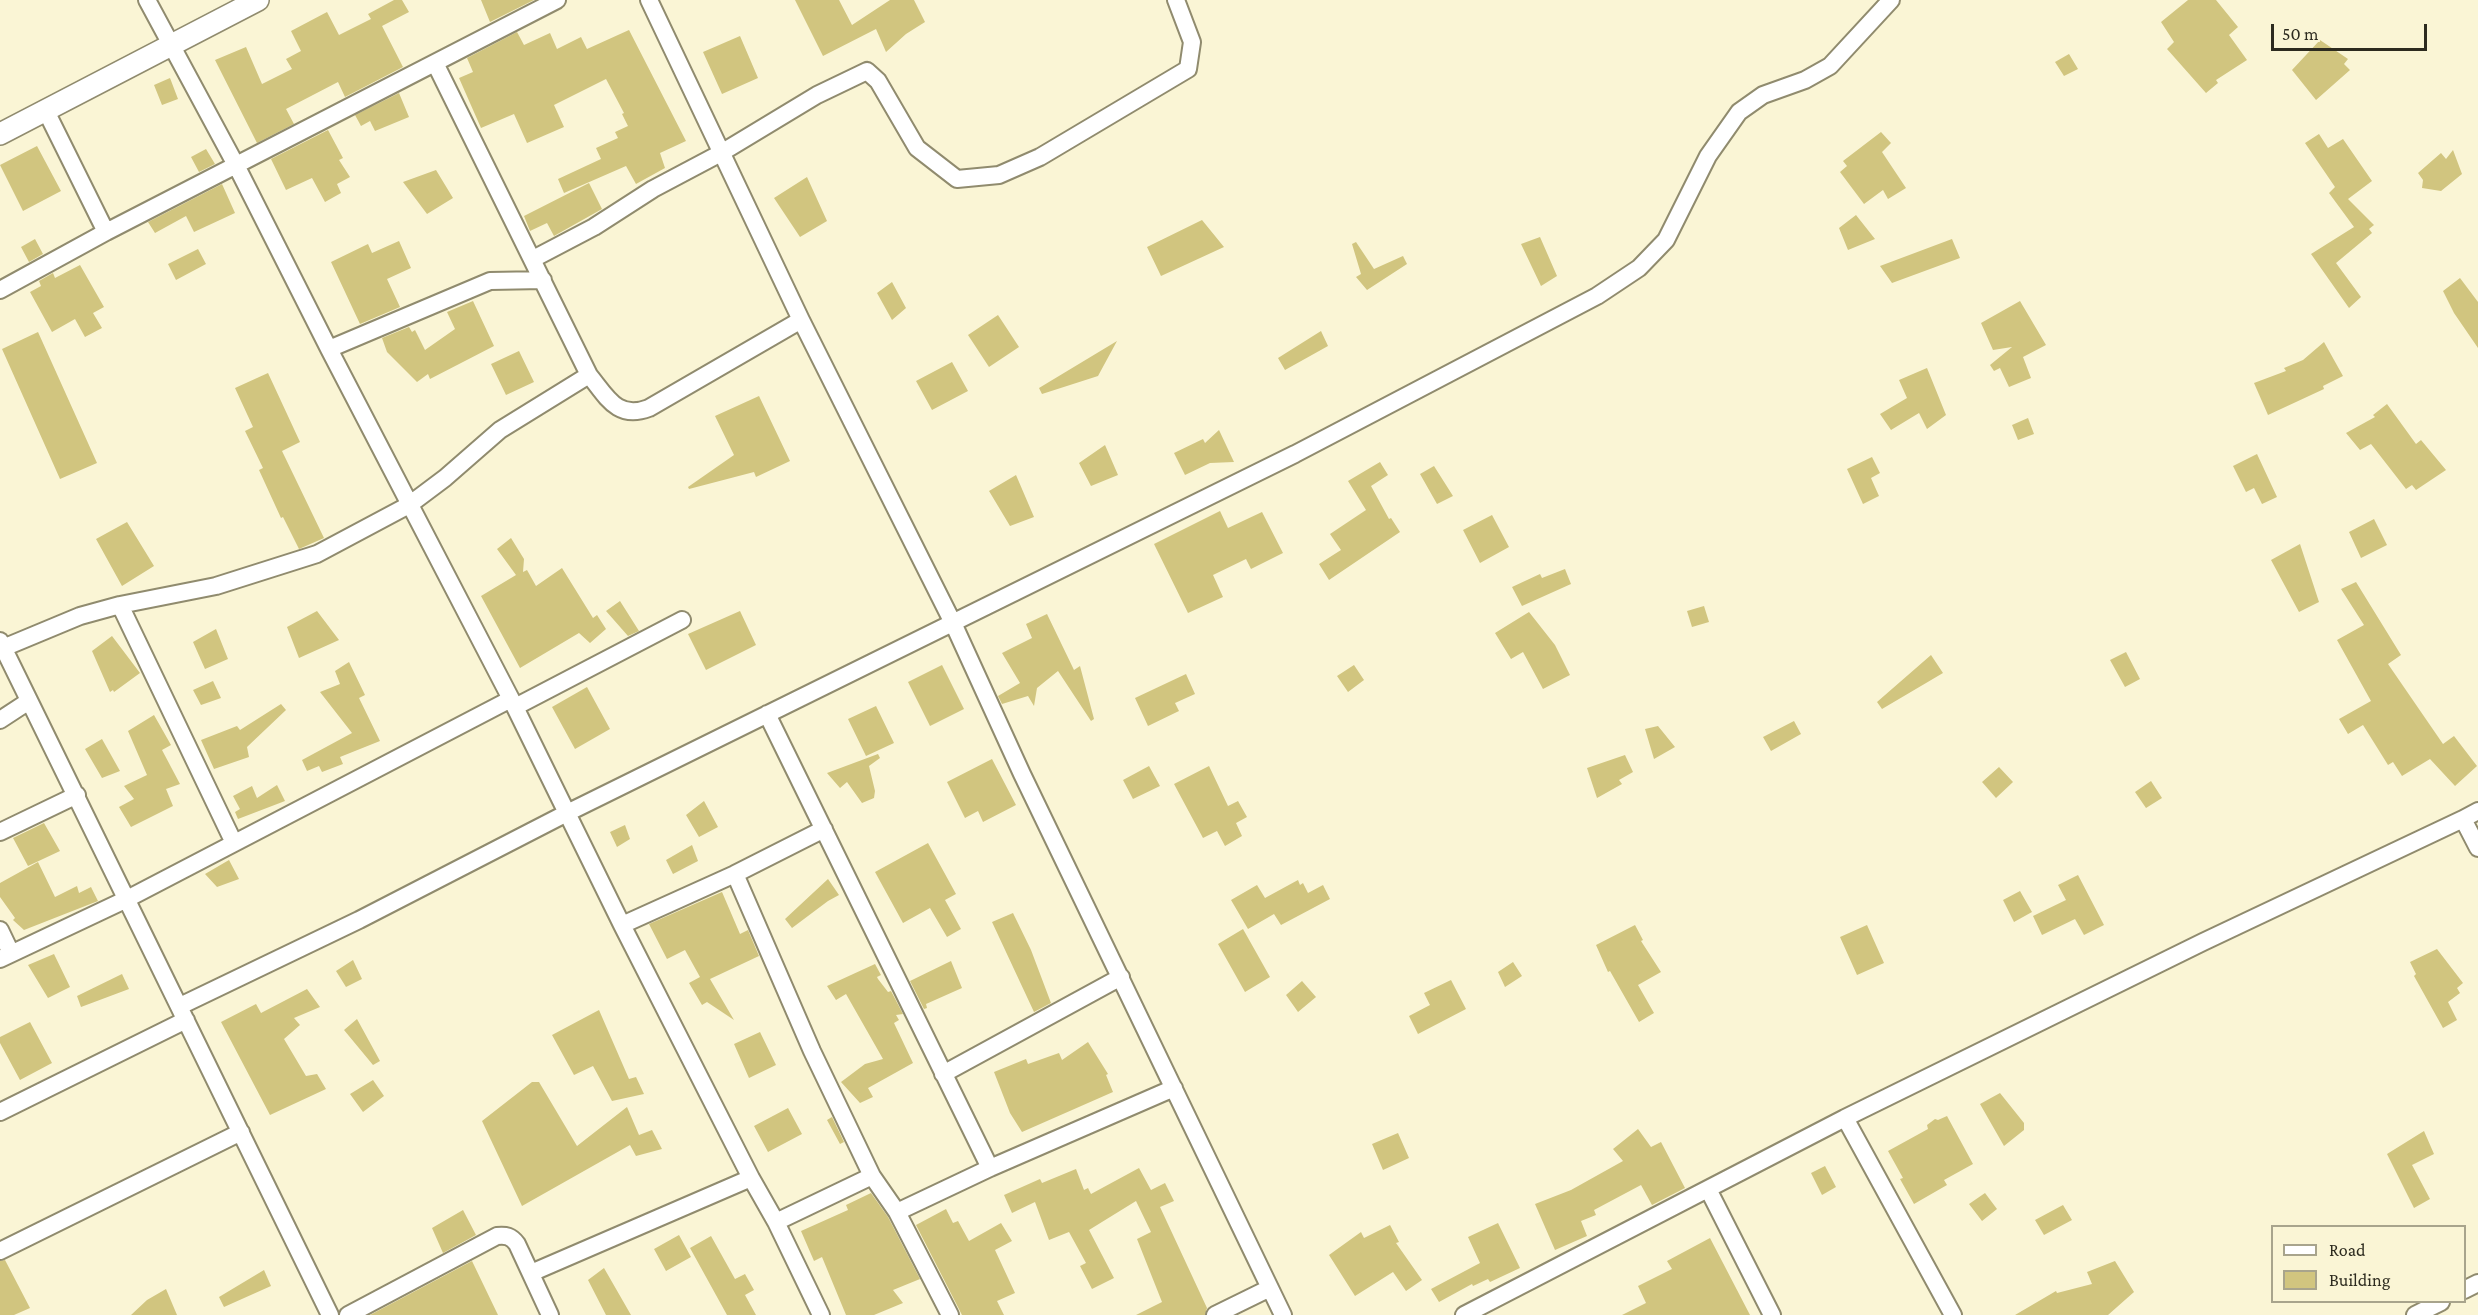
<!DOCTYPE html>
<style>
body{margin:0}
#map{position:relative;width:2478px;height:1315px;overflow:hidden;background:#faf5d5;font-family:"Crimson Pro",serif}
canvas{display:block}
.legend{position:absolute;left:2271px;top:1225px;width:195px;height:78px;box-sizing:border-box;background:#faf5d5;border:2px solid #a8a48c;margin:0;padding:8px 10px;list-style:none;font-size:18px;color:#2d2b1f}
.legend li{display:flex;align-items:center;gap:12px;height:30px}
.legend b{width:30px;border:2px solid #a8a48c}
.scale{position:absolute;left:2271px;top:24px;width:156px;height:27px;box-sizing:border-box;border:3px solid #2d2b1f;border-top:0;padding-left:8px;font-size:18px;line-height:21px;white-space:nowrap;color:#2d2b1f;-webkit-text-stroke:4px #faf5d5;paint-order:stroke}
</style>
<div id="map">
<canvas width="2478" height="1315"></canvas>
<ul class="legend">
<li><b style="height:8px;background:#fff"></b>Road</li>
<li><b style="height:16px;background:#d1c57f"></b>Building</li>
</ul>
<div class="scale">50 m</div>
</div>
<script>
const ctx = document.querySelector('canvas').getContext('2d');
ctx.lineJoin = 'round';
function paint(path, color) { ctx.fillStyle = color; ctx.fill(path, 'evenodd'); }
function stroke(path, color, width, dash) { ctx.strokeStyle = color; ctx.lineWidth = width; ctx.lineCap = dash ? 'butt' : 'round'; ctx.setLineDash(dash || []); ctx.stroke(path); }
const building = new Path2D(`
 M394 0H402L409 12 382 26 403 67 345 97 338 82 286 109 294 124 257 143 215 60 246 47 262 84 292 69 286 59 301 51 291 31 327 12 339 35 371 19 368 14Z
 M481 0H534L490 22Z
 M795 0H839L852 25 890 0H914L925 22 906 34 886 52 876 29 823 56Z
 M2188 0H2216L2238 27 2229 35 2247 60 2216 80 2218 83 2206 93 2167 49 2174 42 2161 22Z
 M629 30 686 141 660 153 665 168 636 184 626 166 564 193 558 179 601 159 596 148 618 138 615 132 628 126 622 114 624 113 606 79 554 105 564 127 527 143 514 114 481 128 459 78 473 72 467 58 517 32 524 45 550 33 557 49 581 37 587 49Z
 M740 36 758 78 722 94 703 52Z
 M2320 40 2348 59 2344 64 2350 70 2316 100 2292 70Z
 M2069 54 2078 69 2064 76 2055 62Z
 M170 78 178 99 162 105 154 85Z
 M399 93 409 117 375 131 370 121 361 126 355 115Z
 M328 130 343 158 339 160 350 177 337 184 341 193 325 202 312 178 286 190 271 159Z
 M1881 132 1891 143 1882 152 1906 188 1888 199 1883 190 1864 204 1840 172 1847 166 1843 161Z
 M2319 134 2328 148 2343 139 2372 181 2348 199 2374 225 2369 229 2372 233 2336 263 2361 297 2349 308 2311 254 2354 227 2329 193 2335 187 2305 143Z
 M37 146 61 191 23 211 0 165Z
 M206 149 215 164 199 172 191 157Z
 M2453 150 2462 174 2441 191 2422 188 2423 180 2418 173 2441 153 2446 159Z
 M436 170 453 198 427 214 403 182Z
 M807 177 827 221 800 237 774 198Z
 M589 183 602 209 554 236 547 223 530 231 524 216Z
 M222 184 235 213 194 232 186 216 155 233 148 222Z
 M1856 215 1875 239 1848 250 1839 228Z
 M1202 220 1224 247 1161 276 1147 247Z
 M1540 237 1557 276 1541 286 1521 244Z
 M35 239 43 254 29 262 21 247Z
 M1952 239 1960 258 1892 283 1880 266Z
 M399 241 411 268 387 279 400 307 360 324 331 262 368 244 372 253Z
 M1356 242 1374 269 1403 256 1407 264 1367 290 1356 277 1361 274 1352 244Z
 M198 249 206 264 176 280 168 264Z
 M80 265 104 307 93 313 102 328 85 337 75 319 52 332 30 292 41 286 39 281 53 273 55 278Z
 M2460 278 2478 302V348L2454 313 2443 291Z
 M892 282 906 308 892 320 877 293Z
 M473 301 494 346 430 379 428 374 417 382 387 352 382 338 409 327 412 332 415 330 425 350 455 329 447 312Z
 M2020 301 2046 345 2023 357 2031 378 2009 387 2000 368 1994 371 1990 365 2012 347 1993 350 1981 323Z
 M998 315 1019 347 989 367 968 335Z
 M1321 331 1328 346 1285 370 1278 358Z
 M38 332 97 463 60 479 2 349Z
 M1117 341 1098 376 1042 394 1039 388Z
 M2324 342 2343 376 2323 386 2324 389 2268 415 2254 383 2286 371 2284 368 2303 360Z
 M519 351 534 382 506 395 491 364Z
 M952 362 968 391 932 410 916 381Z
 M1927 368 1946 415 1927 429 1919 413 1891 430 1880 414 1907 398 1899 380Z
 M268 373 300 442 282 451 324 538 299 549 283 517 281 518 259 470 263 468 245 431 253 427 235 388Z
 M759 396 790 461 756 477 754 472 689 489 688 487 734 455 715 416Z
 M2387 404 2416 444 2421 440 2446 470 2416 490 2412 485 2406 489 2371 444 2360 450 2346 433 2375 417 2373 415Z
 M2028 418 2034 434 2018 440 2012 425Z
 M1219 430 1234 462 1210 463 1185 475 1174 453 1203 439 1205 443Z
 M1105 445 1118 475 1091 486 1079 463Z
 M2257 454 2277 497 2262 504 2254 488 2246 492 2233 466Z
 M1872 457 1880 473 1871 478 1879 496 1863 504 1847 469Z
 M1380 462 1388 475 1371 486 1389 519 1391 518 1400 532 1329 580 1319 564 1341 550 1330 534 1366 510 1348 481Z
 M1434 466 1453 496 1437 504 1420 474Z
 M1016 475 1034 517 1010 526 989 491Z
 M1220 511 1228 528 1262 512 1283 553 1251 569 1246 559 1213 575 1223 597 1188 613 1154 544Z
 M1492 515 1509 547 1480 563 1463 530Z
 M2374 519 2387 545 2361 558 2349 532Z
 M127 522 154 566 122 586 96 539Z
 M511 538 524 559 523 572 527 570 536 586 562 568 593 618 597 615 606 629 590 643 579 633 520 668 481 596 516 575 497 549Z
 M2300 544 2319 602 2299 612 2271 560Z
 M1565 569 1571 584 1522 606 1512 587 1540 574 1542 578Z
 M2356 582 2401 655 2388 664 2443 744 2454 736 2477 766 2455 786 2430 759 2402 776 2393 762 2388 765 2363 725 2348 734 2339 719 2371 701 2337 640 2364 625 2341 589Z
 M620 601 639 631 628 636 606 611Z
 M1704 606 1709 622 1692 627 1687 611Z
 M317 611 339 640 299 658 287 627Z
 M740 611 756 645 706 670 688 634Z
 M1529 612 1555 645 1570 675 1543 689 1523 652 1511 659 1495 633Z
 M1047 614 1074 670 1080 666 1094 719 1091 721 1058 671 1037 688 1034 706 1028 696 1002 704 998 696 1020 683 1002 653 1032 638 1026 624Z
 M216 629 228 659 205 669 193 642Z
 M112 636 140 673 114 692 113 690 110 692 92 651Z
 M2126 652 2140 679 2125 687 2110 660Z
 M1931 655 1943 673 1882 709 1877 702Z
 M349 662 365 695 359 698 380 741 340 757 343 764 322 772 319 766 307 771 302 760 352 733 320 692 340 684 335 671Z
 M942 665 964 709 930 726 908 682Z
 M1354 665 1364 680 1348 692 1337 676Z
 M1186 674 1195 694 1175 703 1179 711 1148 726 1135 698Z
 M213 681 221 698 201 705 193 690Z
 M587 687 610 729 575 749 552 707Z
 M281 704 286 710 247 747 249 757 214 769 201 740 237 726 240 730Z
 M876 706 894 743 866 756 848 719Z
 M154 715 171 745 162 750 180 784 166 789 173 806 131 827 119 807 134 799 124 786 147 775 128 731Z
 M1794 721 1801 734 1771 751 1763 737Z
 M1658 726 1675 747 1654 759 1645 729Z
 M102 739 120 771 102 778 85 749Z
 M878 754 880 758 869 766 875 791 874 798 862 803 847 782 840 788 827 773Z
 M1625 755 1633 772 1619 780 1622 784 1597 798 1587 768Z
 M992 759 1016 805 983 822 978 811 965 818 947 782Z
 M1149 766 1160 786 1133 799 1123 780Z
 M1209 766 1228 806 1238 801 1247 817 1236 823 1242 836 1225 846 1217 831 1203 838 1174 784Z
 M1999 767 2013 782 1996 798 1982 782Z
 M2151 781 2162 798 2146 808 2135 792Z
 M277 785 285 801 238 819 235 812 240 809 233 796 252 786 257 798Z
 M704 801 718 827 699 837 686 815Z
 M44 823 60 851 28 866 13 838Z
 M625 825 630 839 617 847 610 832Z
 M928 843 956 894 945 900 961 929 947 937 930 908 903 923 875 872Z
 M692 845 698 861 673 874 666 860Z
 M229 860 239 879 217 887 205 874Z
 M38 862 55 897 77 886 79 893 91 887 98 901 24 930 13 920 15 918 0 897V883Z
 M2078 875 2104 925 2084 935 2075 919 2042 935 2033 916 2066 900 2058 885Z
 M828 879 839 895 828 901 792 928 785 919Z
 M1298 880 1300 885 1303 883 1308 893 1323 885 1330 899 1281 925 1274 914 1248 929 1231 900 1257 885 1265 898Z
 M2020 891 2032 912 2014 922 2003 900Z
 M722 892 740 934 748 930 759 956 710 979 734 1020 707 1002 702 1005 689 983 700 977 685 950 667 959 649 924Z
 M1013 913 1031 950 1051 1003 1034 1012 992 922Z
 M1635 925 1643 940 1641 941 1661 972 1638 985 1654 1013 1639 1022 1610 971 1608 972 1596 945Z
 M1867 925 1884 963 1857 975 1840 937Z
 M1243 929 1270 977 1245 992 1218 944Z
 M2437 949 2463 983 2457 988 2460 993 2448 1002 2457 1020 2443 1028 2414 976 2416 974 2410 962Z
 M54 954 70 987 48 998 28 965Z
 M353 960 362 979 346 987 336 971Z
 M951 961 962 988 926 1004 927 1008 924 1009 910 981Z
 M1513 962 1522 976 1505 987 1498 972Z
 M875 964 881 975 877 977 878 979 888 992 891 991 903 1014 896 1015 899 1020 894 1023 913 1063 868 1088 873 1097 860 1103 841 1082 865 1064 883 1059 846 994 836 1000 827 986Z
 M122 974 129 989 81 1007 77 996Z
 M1451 980 1466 1009 1418 1034 1409 1016 1430 1005 1424 993Z
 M1302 981 1316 997 1298 1012 1286 995Z
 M307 989 320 1007 294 1018 300 1025 284 1039 306 1076 317 1074 326 1089 270 1115 221 1022 256 1004 261 1013Z
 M599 1010 629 1079 636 1077 644 1094 612 1101 593 1066 574 1075 552 1035Z
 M357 1019 380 1061 373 1065 344 1030Z
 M30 1022 52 1063 20 1080 0 1043V1037Z
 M760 1032 776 1065 749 1078 734 1044Z
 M1088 1042 1108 1074 1106 1075 1113 1092 1022 1132 1010 1113 994 1072 1026 1059 1028 1064 1059 1053 1062 1060Z
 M373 1080 384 1096 363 1112 350 1094Z
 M532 1082H539L577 1146 627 1107 639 1135 652 1130 662 1149 636 1156 630 1145 522 1206 482 1121Z
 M2000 1093 2024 1123V1130L2004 1146 1980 1104Z
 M788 1108 802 1134 768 1152 754 1126Z
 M1947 1116 1973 1164 1944 1180 1947 1185 1914 1204 1900 1179 1903 1178 1888 1151 1928 1129 1927 1125 1935 1119 1938 1120Z
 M832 1117 844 1142 840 1144 827 1120Z
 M1638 1129 1651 1147 1661 1142 1685 1188 1652 1205 1641 1185 1594 1210 1596 1215 1581 1221 1587 1236 1555 1250 1535 1204 1571 1190 1623 1161 1613 1149Z
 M2424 1131 2434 1154 2412 1165 2430 1199 2414 1208 2387 1154Z
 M1398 1133 1409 1158 1383 1170 1372 1144Z
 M1825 1166 1836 1187 1822 1195 1811 1173Z
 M1139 1168 1151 1190 1165 1183 1174 1201 1160 1207 1207 1308 1205 1315H1136L1162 1302 1137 1239 1151 1232 1136 1201 1089 1230 1114 1278 1092 1289 1080 1266 1086 1263 1069 1232 1049 1240 1035 1202 1012 1213 1004 1195 1040 1179 1042 1183 1076 1169 1084 1190 1088 1188 1091 1194Z
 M871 1193 888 1217 920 1279 893 1290 903 1303 874 1315H846L822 1257 814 1261 801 1231 848 1210 846 1205Z
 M1985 1193 1997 1209 1982 1221 1969 1204Z
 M2063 1205 2072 1220 2044 1235 2035 1220Z
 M946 1209 953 1223 958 1221 969 1241 1001 1223 1012 1241 995 1250 1015 1293 997 1301 1004 1315H962L916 1225Z
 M463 1210 476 1235 443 1253 432 1228Z
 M1498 1223 1520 1268 1490 1282 1488 1279 1473 1286 1472 1284 1439 1302 1431 1289 1480 1263 1468 1237Z
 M1390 1225 1399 1242 1396 1243 1422 1280 1406 1291 1393 1272 1355 1296 1329 1255 1361 1232 1364 1238Z
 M679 1235 691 1257 666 1271 654 1249Z
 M711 1236 735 1279 745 1274 754 1290 745 1295 756 1315H727L690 1248Z
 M1710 1238 1750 1315H1622L1646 1303 1638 1286 1672 1269 1667 1261Z
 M5 1260 30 1308 14 1315H0V1261Z
 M472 1261 498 1315H370Z
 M2115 1261 2134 1292 2108 1315H2015L2056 1291 2057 1293 2092 1284 2087 1272Z
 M604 1268 631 1315H606L588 1280Z
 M264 1270 271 1286 224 1307 219 1297Z
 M166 1289 177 1315H131L147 1300Z`);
const minor = new Path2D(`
 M147 0 237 167 329 349 511 699 622 925 751 1178 776 1222 821 1315
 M649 0 801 320 953 623 1022 774 1283 1315
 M435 63 589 375C607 397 617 420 649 408L801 320
 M45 109 106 232
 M533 259 594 227 653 189 721 153 817 95 867 71 878 81 917 148 957 179 999 175 1040 157 1188 69 1192 42 1176 0
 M0 290 106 232 557 0
 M329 349 490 281 543 280
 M120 605 234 843
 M0 641 330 1315
 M3 648 80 616 120 605 216 586 317 554 409 505 445 478 500 430 589 375
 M515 707 682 620
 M767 714 990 1168
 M0 720 29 701
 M2463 819 2478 811
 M824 829 735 874 812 1051 872 1176 897 1212 950 1315
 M0 832 77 795
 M622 925 735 874
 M0 930 11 953
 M0 959 127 899 511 699
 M180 1006 359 920 567 813 1295 454 1597 296 1639 268 1666 240 1708 156 1739 112 1763 95 1805 80 1830 66 1891 0
 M943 1074 1121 977
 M0 1112 186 1020
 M1845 1118 2203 942 2463 819 2478 848
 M1708 1189 1772 1315
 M897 1212 990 1168 1174 1088
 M776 1222 872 1176
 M0 1251 241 1132
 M531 1273 751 1178
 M2464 1290 2478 1283
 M348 1315 497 1236C506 1235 511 1236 517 1244L550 1315
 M1215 1315 1270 1288
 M1464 1315 1845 1118 1953 1315
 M2415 1315 2441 1302`);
const tertiary = new Path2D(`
 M0 134 258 0`);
paint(building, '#d1c57f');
stroke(minor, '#908b6e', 20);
stroke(tertiary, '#908b6e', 24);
stroke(minor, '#fff', 16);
stroke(tertiary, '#fff', 21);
</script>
